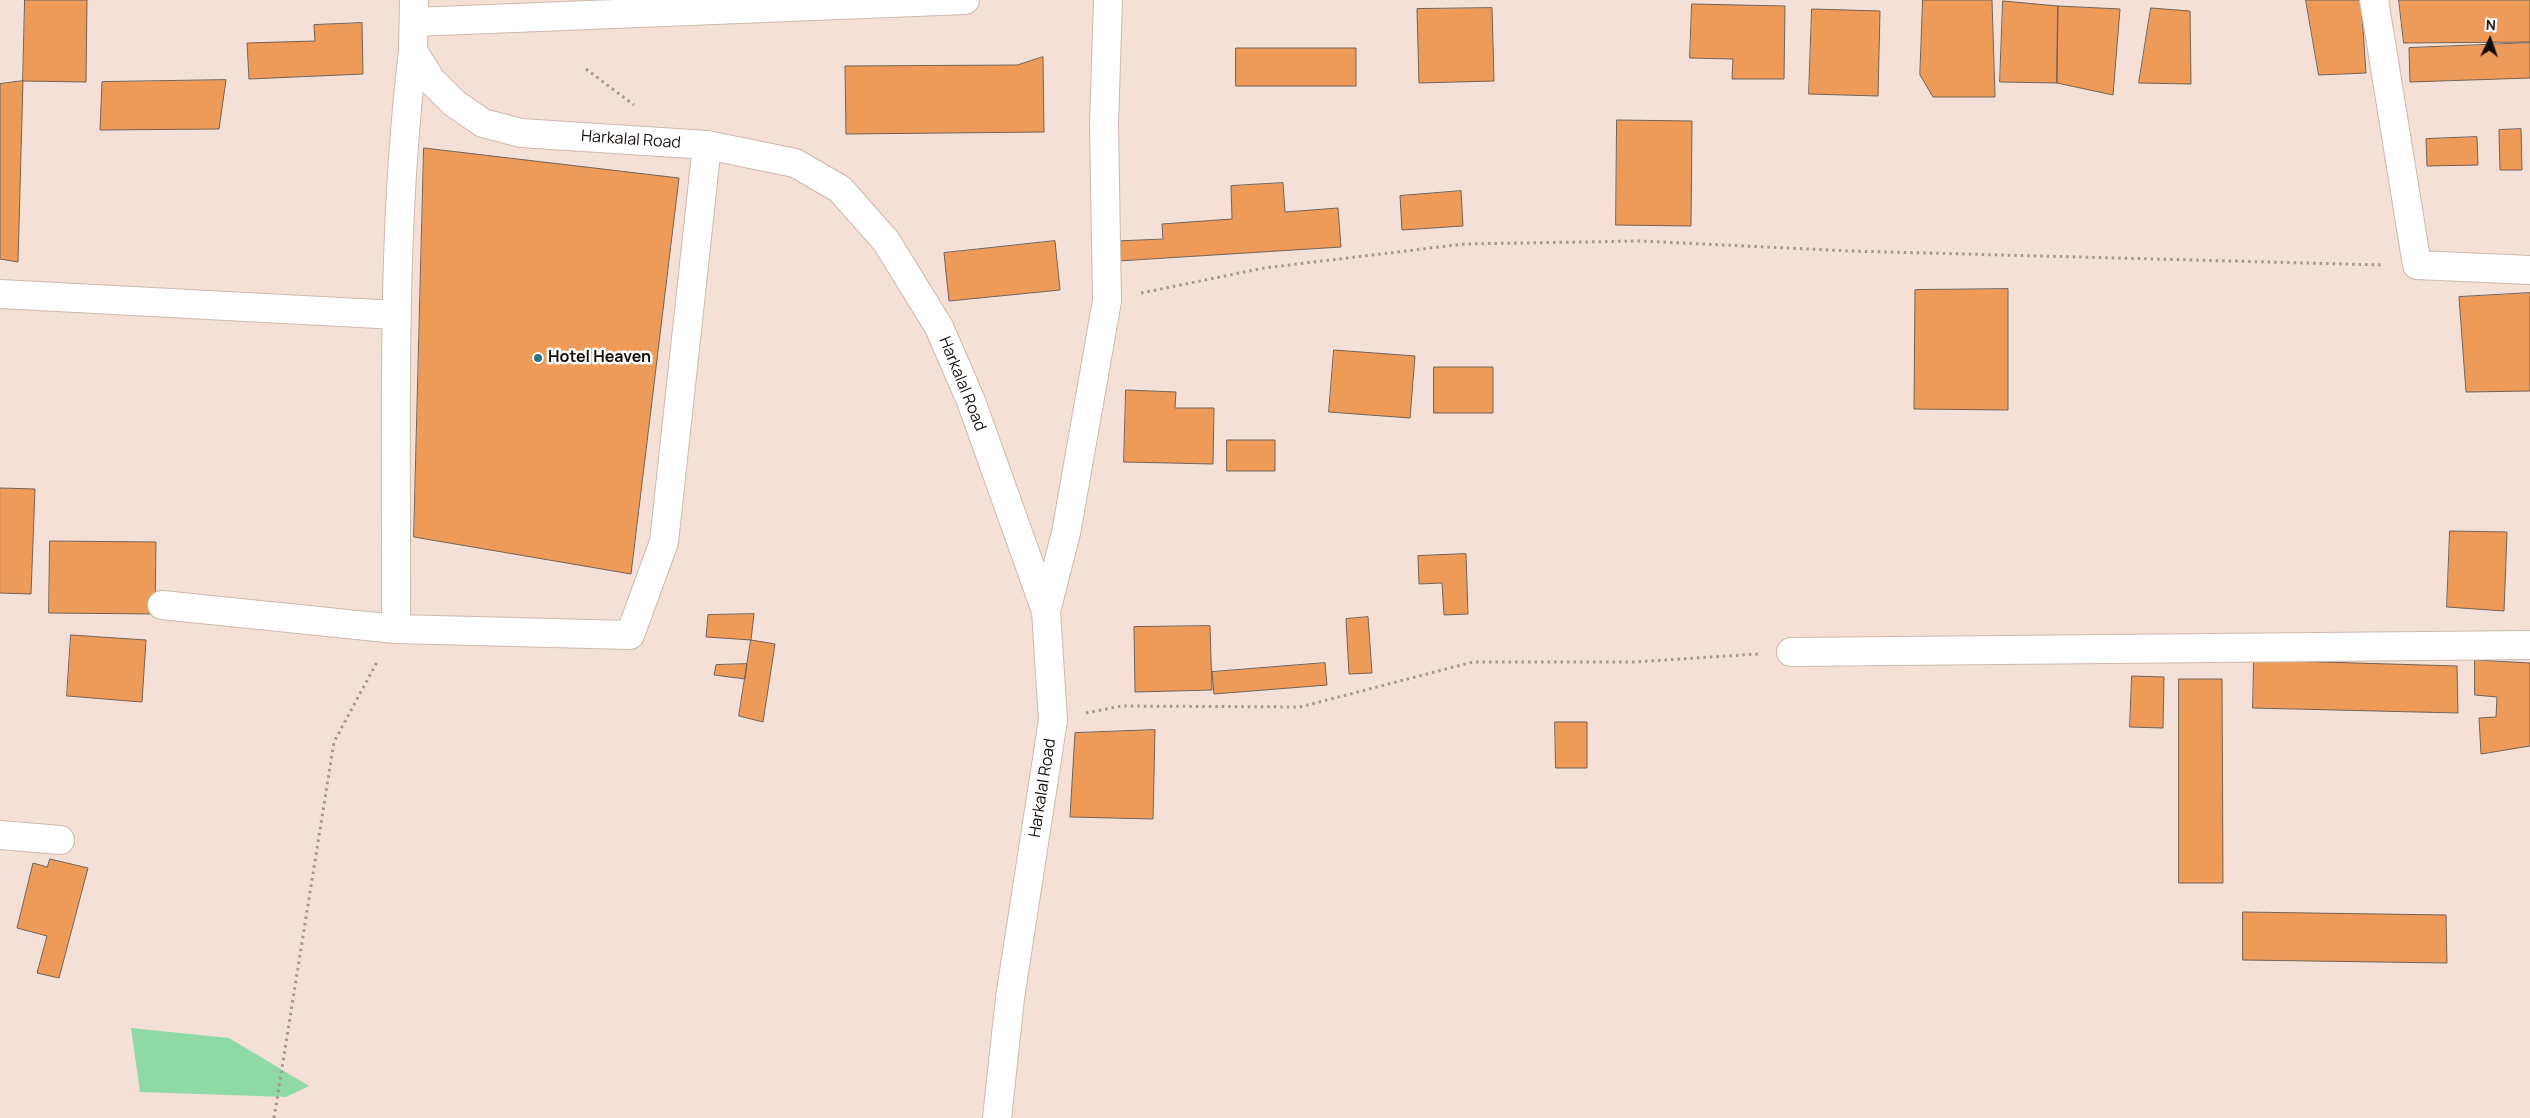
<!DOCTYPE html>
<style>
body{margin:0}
#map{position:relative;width:2530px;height:1118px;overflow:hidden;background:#f4e0d6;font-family:Manrope,sans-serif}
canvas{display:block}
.north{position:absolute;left:2465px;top:15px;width:50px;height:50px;-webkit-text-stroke:4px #fff;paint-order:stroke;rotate:3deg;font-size:14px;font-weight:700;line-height:20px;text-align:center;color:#150e0b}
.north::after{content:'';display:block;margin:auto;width:18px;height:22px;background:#150e0b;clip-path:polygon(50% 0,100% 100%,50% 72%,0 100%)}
</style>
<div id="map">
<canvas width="2530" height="1118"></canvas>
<div class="north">N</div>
</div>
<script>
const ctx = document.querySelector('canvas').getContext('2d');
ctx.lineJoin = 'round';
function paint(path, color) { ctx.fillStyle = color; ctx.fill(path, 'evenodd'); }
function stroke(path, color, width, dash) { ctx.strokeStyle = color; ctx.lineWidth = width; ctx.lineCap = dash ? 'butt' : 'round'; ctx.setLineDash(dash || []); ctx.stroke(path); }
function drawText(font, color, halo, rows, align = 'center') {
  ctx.font = font + ' Manrope,sans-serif'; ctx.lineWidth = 5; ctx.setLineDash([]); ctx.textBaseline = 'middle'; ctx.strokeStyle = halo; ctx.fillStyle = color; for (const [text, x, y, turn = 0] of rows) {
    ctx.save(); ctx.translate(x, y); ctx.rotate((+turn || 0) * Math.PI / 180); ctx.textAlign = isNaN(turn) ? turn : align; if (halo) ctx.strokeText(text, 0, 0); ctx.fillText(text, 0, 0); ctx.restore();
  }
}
const green = new Path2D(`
 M131 1028 229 1038 309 1086 286 1097 140 1092Z`);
const building = new Path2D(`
 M25 0H87L86 82 23 81Z
 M1923 0H1992L1995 97H1933L1920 75Z
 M2306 0H2361L2366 73 2319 75Z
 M2399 0H2530V42L2404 43Z
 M2003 1 2058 6 2057 83 2000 82Z
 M1692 4 1785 6 1784 79H1732L1733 59 1690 58Z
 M2058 6 2120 9 2113 95 2057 83Z
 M1492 8 1494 81 1419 83 1417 9Z
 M2151 8 2190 11 2191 84 2139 83Z
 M1812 9 1880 11 1878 96 1809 94Z
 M362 23 363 74 249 79 247 43 315 41 314 25Z
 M2530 43V78L2410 82 2409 48Z
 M1236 48H1356V86H1236Z
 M1043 57 1044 132 846 134 845 66 1017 65Z
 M226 80 219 129 100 130 102 82Z
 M23 81 18 262 0 259V84Z
 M1617 120 1692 121 1691 226 1616 225Z
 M2521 129 2522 170H2500L2499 130Z
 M2477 137 2478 165 2427 166 2426 139Z
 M424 148 679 178 631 574 414 537Z
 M1283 183 1285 212 1338 208 1341 247 1118 261 1117 241 1163 239 1162 224 1232 219 1231 186Z
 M1461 191 1463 226 1402 230 1400 196Z
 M1055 241 1060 290 949 301 944 253Z
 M2008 289V410L1914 409 1915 290Z
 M2530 293V391L2466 392 2459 297Z
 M1334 350 1415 356 1410 418 1329 412Z
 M1434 367H1493V413H1434Z
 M1126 390 1176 392 1175 408H1214L1213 464 1124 462Z
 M1227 440H1275V471H1227Z
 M0 488 35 489 31 594 0 593Z
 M2450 531 2507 532 2504 611 2447 607Z
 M50 541 156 542 155 614 49 613Z
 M1466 554 1468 614 1444 615 1442 583 1419 584 1418 556Z
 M754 614 751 640 706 637 708 615Z
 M1368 617 1372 673 1349 674 1346 619Z
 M1210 626 1212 690 1135 692 1134 627Z
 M71 635 146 640 142 702 67 696Z
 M751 640 775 644 763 722 739 716Z
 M2254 660 2457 666 2458 713 2253 708Z
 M2475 660 2530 663V746L2481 754 2479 718 2496 717 2497 697 2475 695Z
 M1325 663 1327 685 1214 694 1212 672Z
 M747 664 745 679 714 675 716 665Z
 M2132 676 2164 677 2163 728 2130 727Z
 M2179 679H2222L2223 883H2179Z
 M1555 722H1587V768H1556Z
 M1155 730 1153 819 1070 817 1075 733Z
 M50 859 88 868 59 978 37 973 47 936 17 928 33 863 47 867Z
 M2243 912 2446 915 2447 963 2243 960Z`);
const path = new Path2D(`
 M586 69 634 105
 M1141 293 1264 268 1464 244 1640 241 1850 251 2383 265
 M1086 713 1121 706 1300 707 1473 662H1634L1758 654
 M274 1118 334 742 377 662`);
const minor = new Path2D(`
 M414 0 413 51 431 80 454 103 483 123 521 133 707 145 795 163 840 189 886 241 939 327 971 401 1046 611 1053 720 1010 998 997 1118
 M2374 0 2417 265 2530 270
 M414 22 965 0
 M0 294 397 315
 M162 605 396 629 630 635 664 542 707 145
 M1046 611 1066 533 1107 301 1104 124 1108 0
 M396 629C397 436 390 242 413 51
 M1791 652 2530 645
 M0 835 60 840`);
const markers = [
 [538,358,5,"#2f7283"]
];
const streetNames = [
 ["Harkalal Road",631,140,4],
 ["Harkalal Road",962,384,68],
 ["Harkalal Road",1043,788,-81]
];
const poiNames = [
 ["Hotel Heaven",548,358]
];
paint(green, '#8fdaa4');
paint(building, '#ee9a58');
stroke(building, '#726358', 1);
stroke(minor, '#ccb9af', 30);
stroke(path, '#a5968e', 3, [2.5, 4]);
stroke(minor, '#fff', 28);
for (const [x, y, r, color] of markers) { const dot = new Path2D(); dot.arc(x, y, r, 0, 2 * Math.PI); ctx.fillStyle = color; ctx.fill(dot); stroke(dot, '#fff', 2); }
drawText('16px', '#150e0b', '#fff', streetNames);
drawText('bold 16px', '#150e0b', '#fff', poiNames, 'left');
</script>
